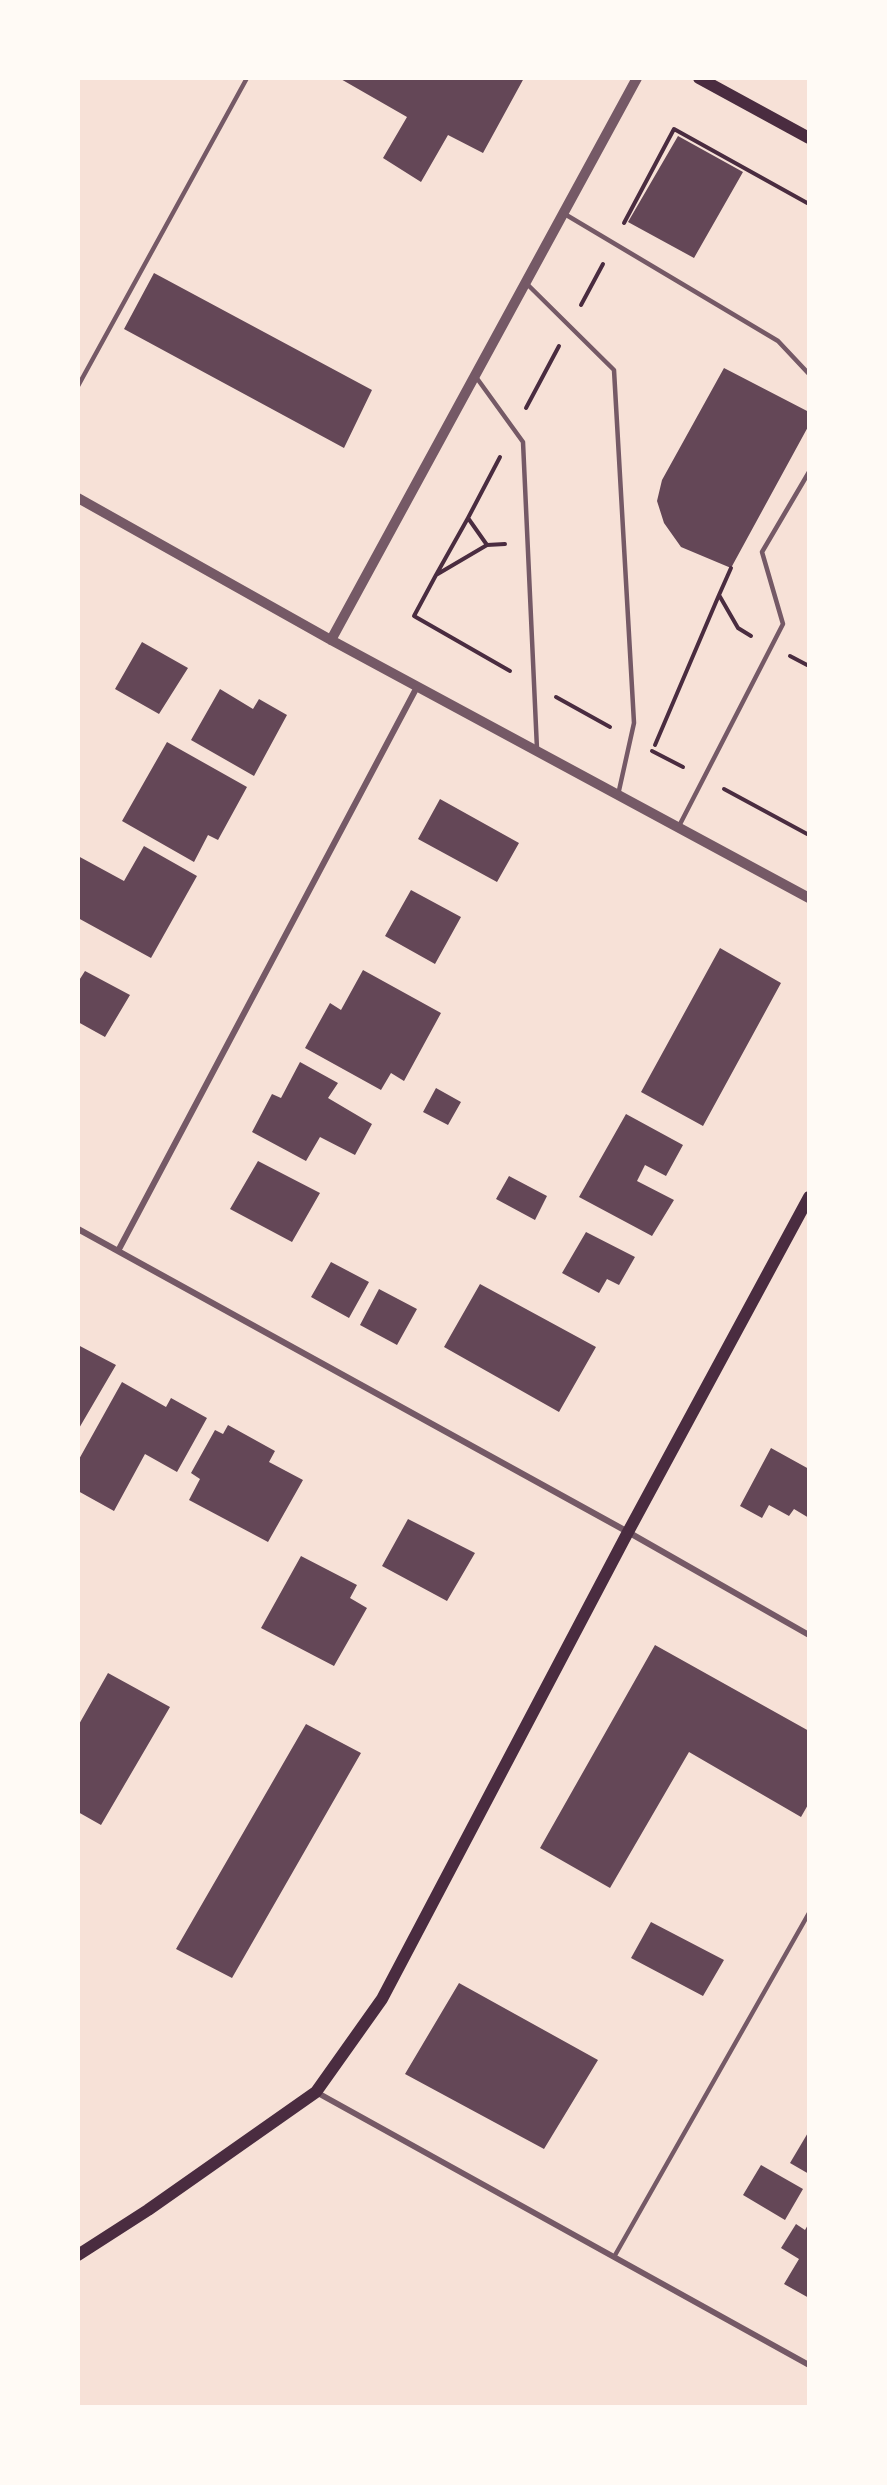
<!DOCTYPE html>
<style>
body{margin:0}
#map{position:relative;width:887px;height:2485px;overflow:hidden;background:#f7e1d7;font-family:Arial,sans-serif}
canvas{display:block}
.frame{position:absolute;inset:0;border:80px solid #fffaf5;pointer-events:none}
</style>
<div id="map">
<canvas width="887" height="2485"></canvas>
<div class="frame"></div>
</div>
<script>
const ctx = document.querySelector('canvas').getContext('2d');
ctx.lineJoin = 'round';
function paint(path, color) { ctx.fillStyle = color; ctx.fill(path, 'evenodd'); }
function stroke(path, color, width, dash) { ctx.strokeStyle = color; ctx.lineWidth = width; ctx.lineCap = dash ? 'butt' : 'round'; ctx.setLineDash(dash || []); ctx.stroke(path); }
const building = new Path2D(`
 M339 78H524L483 153 448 135 421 182 383 158 407 117Z
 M678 136 743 172 694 258 628 222Z
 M154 273 372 390 344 448 124 329Z
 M724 368 809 412V425L731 568 681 547 664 523 657 501 662 480Z
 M142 642 188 668 159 714 115 689Z
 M220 689 253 709 259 699 287 715 254 776 191 740Z
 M167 742 247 787 218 840 208 835 194 862 122 821Z
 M440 799 519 843 497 882 418 839Z
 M144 846 197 876 151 958 78 918V856L124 881Z
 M411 890 461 917 435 964 385 936Z
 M720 948 781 983 703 1126 641 1092Z
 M363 970 441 1013 404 1081 391 1073 381 1090 305 1048 330 1003 341 1010Z
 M85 971 130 995 105 1037 78 1022V982Z
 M300 1062 338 1083 328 1098 372 1124 355 1155 320 1137 306 1161 252 1132 272 1094 281 1098Z
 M436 1088 461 1102 448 1125 423 1112Z
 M626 1114 683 1145 666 1176 645 1165 637 1181 674 1200 652 1236 579 1197Z
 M258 1161 320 1193 292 1242 230 1209Z
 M509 1176 547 1196 535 1220 496 1199Z
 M586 1232 635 1257 619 1285 607 1279 599 1293 562 1273Z
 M331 1262 369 1282 349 1318 311 1297Z
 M480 1284 596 1347 559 1412 444 1347Z
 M379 1289 417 1309 397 1345 360 1325Z
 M78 1345 116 1365 78 1430Z
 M122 1382 166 1407 171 1398 207 1418 177 1472 145 1454 114 1511 78 1491V1461Z
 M228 1425 275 1451 269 1462 303 1480 268 1542 189 1500 200 1479 191 1473 215 1430 223 1434Z
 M771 1448 809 1469V1518L794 1509 789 1516 769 1505 762 1518 740 1506Z
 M408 1519 475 1553 447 1601 382 1566Z
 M301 1556 357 1585 350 1598 367 1608 334 1666 261 1628Z
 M655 1645 809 1731V1803L801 1817 689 1752 610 1888 540 1848Z
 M108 1673 170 1707 101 1825 78 1812V1726Z
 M306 1724 361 1753 232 1978 176 1949Z
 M651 1922 724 1960 703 1996 631 1958Z
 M459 1983 598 2060 544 2149 405 2074Z
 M809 2131V2174L790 2163Z
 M761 2165 803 2189 785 2220 743 2195Z
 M809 2223V2298L784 2284 799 2259 781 2248 796 2224 805 2230Z`);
const path = new Path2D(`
 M624 223 674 129 809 204
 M581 305 603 264
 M526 408 559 346
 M468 518 500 457
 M487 545 436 575 468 518 487 545 505 544
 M731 568 719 595 738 628 751 636
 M436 575 414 616 510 671
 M790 656 809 666
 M556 697 610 727
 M655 745 719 595
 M652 751 683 767
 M724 789 809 835`);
const service = new Path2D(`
 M563 213 778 341 809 374
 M527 284 614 370 634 723 618 795
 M476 377 523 442 537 749
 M78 386 247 78
 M678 828 783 624 762 552 809 472
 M614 2257 809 1913`);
const minor = new Path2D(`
 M78 1229 628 1532 809 1635
 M118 1251 417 687
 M316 2092 809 2365`);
const tertiary = new Path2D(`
 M78 498 331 640 809 898
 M331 640 637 78`);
const secondary = new Path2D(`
 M699 78 809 138
 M78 2255 148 2210 316 2092 382 1999 628 1532 809 1197`);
paint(building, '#644757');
stroke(path, '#4a2c40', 4);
stroke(service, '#755966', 4.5);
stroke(minor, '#755966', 6);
stroke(tertiary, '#755966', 10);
stroke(secondary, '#4a2c40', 12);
</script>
